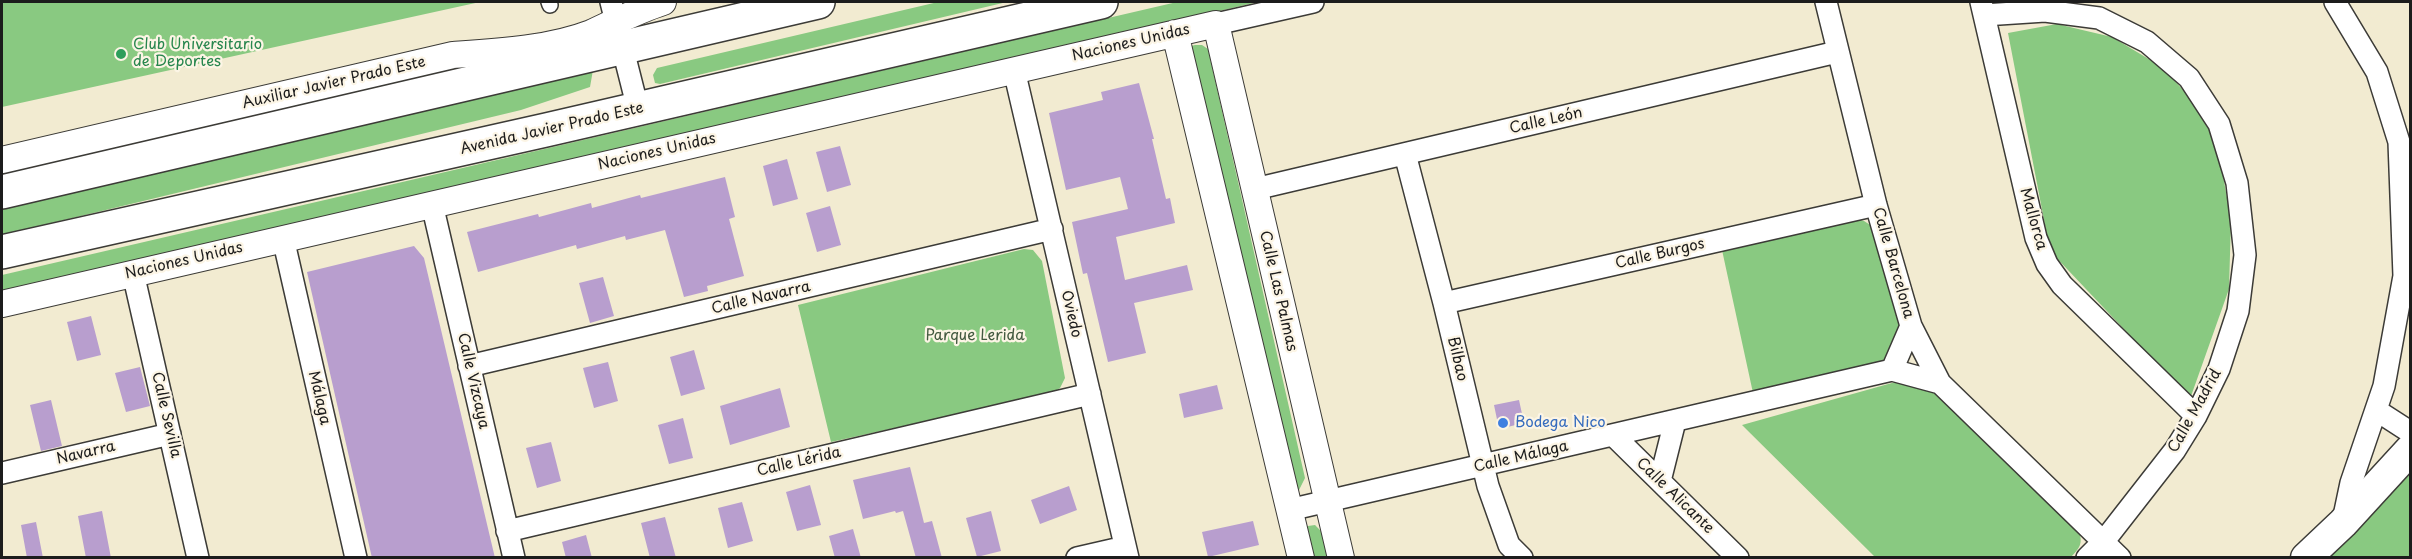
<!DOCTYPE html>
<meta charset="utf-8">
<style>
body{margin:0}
#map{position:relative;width:2412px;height:559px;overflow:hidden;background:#f2ebd1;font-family:"Playpen Sans",sans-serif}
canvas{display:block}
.frame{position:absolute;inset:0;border:3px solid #1c1c1c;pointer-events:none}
</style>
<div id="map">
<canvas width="2412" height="559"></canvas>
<div class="frame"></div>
</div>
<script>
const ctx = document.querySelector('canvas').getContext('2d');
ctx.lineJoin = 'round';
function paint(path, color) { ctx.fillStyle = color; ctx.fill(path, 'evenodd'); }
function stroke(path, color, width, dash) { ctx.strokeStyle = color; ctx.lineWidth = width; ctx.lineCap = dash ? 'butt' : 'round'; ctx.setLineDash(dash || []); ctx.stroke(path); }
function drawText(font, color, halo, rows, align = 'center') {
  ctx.font = font + ' "Playpen Sans",sans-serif'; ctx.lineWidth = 4.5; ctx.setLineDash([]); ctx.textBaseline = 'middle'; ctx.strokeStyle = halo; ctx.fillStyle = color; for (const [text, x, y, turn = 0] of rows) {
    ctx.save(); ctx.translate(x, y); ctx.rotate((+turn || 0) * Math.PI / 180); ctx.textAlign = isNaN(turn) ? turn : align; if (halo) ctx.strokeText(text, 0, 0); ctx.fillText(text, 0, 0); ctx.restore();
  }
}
const green = new Path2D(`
 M2 2H480L2 107Z
 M938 2H1007L660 84 655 83 653 75 657 68Z
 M1177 2H1258L2 293V275Z
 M2057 24 2112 37 2162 67 2197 105 2218 148 2231 220 2229 289 2190 399 2050 251 2008 33Z
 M1195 45H1202L1208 49 1305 478 1299 490 1295 492 1187 47Z
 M593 70 590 87 521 110 2 235V202Z
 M1854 218 1864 221 1875 228 1903 325 1885 361 1753 393 1722 250Z
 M1024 249 1033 250 1042 261 1065 378 1060 388 1053 393 831 442 798 305Z
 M1899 381 1919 383 1936 394 2079 531C2083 543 2080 548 2071 557H1875L1742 425Z
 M2410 451V557H2310Z
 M1315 525 1321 531 1332 557H1308L1302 531 1308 526Z`);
const building = new Path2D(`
 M1139 83 1154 139H1152L1166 199 1170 198 1175 223 1116 237 1125 280 1187 265 1193 290 1134 303 1146 353 1108 362 1087 273 1083 274 1072 222 1128 209 1120 177 1066 190 1049 113 1103 100 1101 92Z
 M840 146 851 185 827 192 816 152Z
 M787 159 798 199 773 206 763 166Z
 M725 177 735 217 729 219 744 276 707 286 708 291 684 297 665 230 626 240 625 236 577 249 576 245 478 272 467 232 538 214 539 217 591 203 592 208 640 195 641 198Z
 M830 206 841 245 817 252 806 213Z
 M414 246 424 258 495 558H372L307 272Z
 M603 277 614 316 590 323 579 283Z
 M91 316 101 355 77 361 67 322Z
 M694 350 705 389 681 396 670 357Z
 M608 362 618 401 594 408 583 368Z
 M140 367 150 406 126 412 115 373Z
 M1217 385 1223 409 1184 418 1179 394Z
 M780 388 790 427 730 445 720 406Z
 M51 400 62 446 41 451 30 405Z
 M1519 400 1524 423 1499 429 1494 405Z
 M683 418 693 458 669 464 658 425Z
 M551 442 561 481 537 488 526 448Z
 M910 467 924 523 932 521 942 558H916L903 511 896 513 895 511 863 519 853 480Z
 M810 485 821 525 797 531 786 492Z
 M1069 486 1077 510 1040 524 1031 500Z
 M742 502 753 541 728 548 718 508Z
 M102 511 111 558H86L78 516Z
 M991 511 1001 551 977 557 966 518Z
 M665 517 676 558H650L641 523Z
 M1253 521 1259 545 1208 557 1202 532Z
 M36 522 43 558H27L21 525Z
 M853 529 861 558H835L829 536Z
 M586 535 592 558H566L562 542Z`);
const pedestrian = new Path2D(`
 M549 2 550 5`);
const minor = new Path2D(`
 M611 2 638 109
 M1826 2 1876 205 1911 326 1892 370
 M1981 2 2036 238 2047 264 2062 285 2196 416
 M2335 2 2377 72 2399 142 2404 276 2384 386 2351 483 2343 521
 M1984 15 2045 11 2099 18 2147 42 2189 78 2219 124 2237 183 2245 255 2238 311 2219 369 2196 416 2175 450 2104 541 2087 558
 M1216 24 1313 2
 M1014 70 1128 558
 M1405 154 1444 303 1488 486 1509 545 1522 558
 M1255 189 1837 52
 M432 204 514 558
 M283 238 356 558
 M133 273 198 558
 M1444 303 1876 205
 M1911 326 1940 383
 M469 366 1052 229
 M2376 410 2410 432
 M1613 435 1738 558
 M2 473 170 434
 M1660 481 1675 421
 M1289 510 1892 370 1940 383 2120 558
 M507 531 1090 394
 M1077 558 1125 547`);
const tertiary = new Path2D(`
 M1175 33 1301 558
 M2 160 453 55C496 52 550 49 591 33 615 22 638 10 663 2
 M2 304 1216 24 1341 558`);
const secondary = new Path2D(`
 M2306 558 2343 523 2410 450`);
const primary = new Path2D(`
 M2 192 818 2
 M2 252 546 130 1101 2`);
const markers = [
 [121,54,6,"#2e9e5b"],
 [1503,423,6,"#3f7fe0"]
];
const streetNames = [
 ["Naciones Unidas",1131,43,-13],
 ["Auxiliar Javier Prado Este",334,83,-13],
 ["Calle León",1546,121,-13],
 ["Avenida Javier Prado Este",552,129,-13],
 ["Naciones Unidas",657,152,-13],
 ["Mallorca",2033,219,74],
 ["Calle Burgos",1660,254,-13],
 ["Naciones Unidas",184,261,-13],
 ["Calle Barcelona",1893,263,74],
 ["Calle Las Palmas",1278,291,77],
 ["Calle Navarra",761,298,-13],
 ["Oviedo",1071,314,77],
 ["Bilbao",1457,359,77],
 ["Calle Vizcaya",473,381,77],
 ["Málaga",319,398,77],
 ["Calle Madrid",2195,411,-61],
 ["Calle Sevilla",166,415,77],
 ["Navarra",86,453,-13],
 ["Calle Málaga",1521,457,-13],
 ["Calle Lérida",799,462,-13],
 ["Calle Alicante",1675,496,44]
];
const leisureNames = [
 ["Club Universitario",133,45],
 ["de Deportes",133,62]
];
const parkNames = [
 ["Parque Lerida",975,336]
];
const shopNames = [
 ["Bodega Nico",1515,423]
];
paint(green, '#89c981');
paint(building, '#b89ece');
stroke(pedestrian, '#3c3b37', 18);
stroke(minor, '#3c3b37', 24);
stroke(tertiary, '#3c3b37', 28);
stroke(secondary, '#3c3b37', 33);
stroke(primary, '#3c3b37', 36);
stroke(pedestrian, '#fff', 15);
stroke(minor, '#fff', 21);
stroke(tertiary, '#fff', 26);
stroke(secondary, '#fff', 30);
stroke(primary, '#fff', 33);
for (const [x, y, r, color] of markers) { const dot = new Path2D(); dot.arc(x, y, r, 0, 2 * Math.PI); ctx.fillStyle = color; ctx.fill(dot); stroke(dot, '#fcf5e5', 2); }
drawText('15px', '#1c1c1c', '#fcf5e5', streetNames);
drawText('15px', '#27864d', '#fcf5e5', leisureNames, 'left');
drawText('15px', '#42593f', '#fcf5e5', parkNames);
drawText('15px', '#366cbe', '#fcf5e5', shopNames, 'left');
</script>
